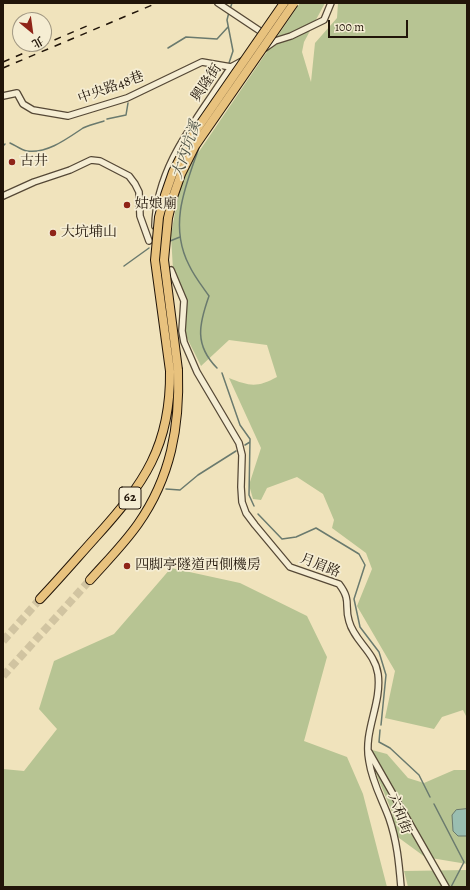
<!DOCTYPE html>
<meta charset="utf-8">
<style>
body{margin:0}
#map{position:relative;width:470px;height:890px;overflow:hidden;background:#f0e3bc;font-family:Alegreya,"Noto Serif TC",serif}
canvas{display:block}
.frame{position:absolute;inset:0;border:4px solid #211509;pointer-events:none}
.north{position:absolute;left:12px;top:12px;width:40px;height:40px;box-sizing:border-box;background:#f5edd3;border:1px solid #a09782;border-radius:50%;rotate:151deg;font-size:11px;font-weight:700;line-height:16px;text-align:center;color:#211509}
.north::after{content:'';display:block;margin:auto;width:14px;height:18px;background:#8f2418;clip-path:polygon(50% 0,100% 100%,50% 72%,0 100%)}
.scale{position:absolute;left:328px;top:20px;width:80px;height:18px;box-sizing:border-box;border:2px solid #211509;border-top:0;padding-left:5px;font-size:12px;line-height:14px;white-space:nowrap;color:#211509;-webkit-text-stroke:3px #f5edd3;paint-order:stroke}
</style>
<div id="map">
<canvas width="470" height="890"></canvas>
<div class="frame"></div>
<div class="north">北</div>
<div class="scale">100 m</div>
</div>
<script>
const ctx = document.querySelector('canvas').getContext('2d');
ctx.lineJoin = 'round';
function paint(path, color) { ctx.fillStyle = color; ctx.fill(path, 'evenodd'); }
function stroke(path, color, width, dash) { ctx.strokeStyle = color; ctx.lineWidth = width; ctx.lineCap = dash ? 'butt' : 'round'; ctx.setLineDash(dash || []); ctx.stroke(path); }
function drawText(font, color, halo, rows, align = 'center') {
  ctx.font = font + ' Alegreya,"Noto Serif TC",serif'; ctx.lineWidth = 3.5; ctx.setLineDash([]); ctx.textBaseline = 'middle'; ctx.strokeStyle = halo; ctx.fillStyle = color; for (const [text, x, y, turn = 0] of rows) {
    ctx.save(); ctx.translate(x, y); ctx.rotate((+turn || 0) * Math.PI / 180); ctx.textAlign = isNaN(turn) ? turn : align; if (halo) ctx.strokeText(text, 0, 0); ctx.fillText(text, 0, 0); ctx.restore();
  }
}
const green = new Path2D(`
 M300 3H325L304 42 302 52 311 82 315 43 337 18 338 3H467V718L463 710 442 717 434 729 385 718 395 671 357 606 372 569 366 553 332 528 334 520 323 494 297 477 267 488 261 500 253 499 249 485 261 448 229 378C249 386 257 388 277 377L267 345 229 340 201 366 184 332 187 301 173 270 171 235 180 185 196 156Z
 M171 568 240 583 307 616 327 657 304 741 347 757 363 794 387 887H3V769L24 771 57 729 39 709 54 661 114 634Z
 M372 750 387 754 408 778 424 783 454 770H467V864L425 857 395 835 392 812 375 771Z
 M467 870V887H408L404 871Z`);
const water = new Path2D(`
 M467 809V836H458L453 831 452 815 456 810Z`);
const stream = new Path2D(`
 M230 9 232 3
 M168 48 186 37 217 39 228 27
 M229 63 233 51 227 20 229 12
 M107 119 126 115 128 103
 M10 143C15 145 21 150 27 151 47 154 68 138 83 128 89 125 97 123 104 121
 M200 145C186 185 168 224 189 265 194 276 202 286 209 296 199 324 194 345 217 368
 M3 146 5 144
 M170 241 180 237
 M124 266 149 248
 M222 373 240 425 250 439 249 495 254 506
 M245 445 250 442
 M166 489 180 490 198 475 236 451
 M258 514 282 539 296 537 316 528 359 554 365 565 354 599 360 627 379 652 386 675 381 725
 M380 730 379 742 390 748 419 775 430 797
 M434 804 464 862 451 887`);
const highwayTunnel = new Path2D(`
 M3 641 40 599
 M3 676 90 580`);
const minor = new Path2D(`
 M218 3 266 35
 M265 48 275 41 291 36 324 20 331 3
 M3 96 17 93 23 104 33 110 68 116 127 98 202 62 231 67
 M3 196 34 182 70 170 91 160 100 161 129 176 135 184 139 192 140 216 149 241
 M155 226C156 165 199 117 231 67L244 60
 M171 270 184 301 182 331 184 342 197 372 239 443 242 455 241 487 242 502 246 513 255 525 290 567 339 584C352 601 344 605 349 621 354 641 375 652 378 674 382 704 363 731 369 761 372 782 382 799 389 818 397 841 399 863 401 887
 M369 752 446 887`);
const highway = new Path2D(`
 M90 580C106 562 124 544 138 524 171 477 180 426 178 370
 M40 599C59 579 77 558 95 538 144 484 171 446 170 371`);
const rail = new Path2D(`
 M3 62 87 26
 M3 68 157 3`);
const highwayBridge = new Path2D(`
 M178 370 164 260 168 218 173 197 181 174 195 146 294 3
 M170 371 155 260 159 217 165 195 173 172 188 142 284 3`);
const markers = [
 [12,162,4,"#8f2418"],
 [127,205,4,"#8f2418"],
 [53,233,4,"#8f2418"],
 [127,566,4,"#8f2418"]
];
const shields = [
 [130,498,22]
];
const shieldNames = [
 ["62",130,498]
];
const streetNames = [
 ["興隆街",207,83,-56],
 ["中央路48巷",111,88,-20],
 ["月眉路",320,566,21],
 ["六和街",399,814,70]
];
const poiNames = [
 ["古井",20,162],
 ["姑娘廟",135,205],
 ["大坑埔山",61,233],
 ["四脚亭隧道西側機房",135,566]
];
const waterNames = [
 ["大內坑溪",187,150,-71]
];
paint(green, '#b7c493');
paint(water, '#9abeb1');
stroke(water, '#6a7a6e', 1);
stroke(stream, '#6a7a6e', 1.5);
stroke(highwayTunnel, '#d1c4a1', 8, [8, 4]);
stroke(minor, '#554836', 8);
stroke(highway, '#211509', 10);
stroke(minor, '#f5edd3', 5.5);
stroke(highway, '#e8c27e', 8);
stroke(rail, '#211509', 1.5, [7, 7]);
stroke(highwayBridge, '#211509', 10, []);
stroke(highwayBridge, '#e8c27e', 8);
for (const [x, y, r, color] of markers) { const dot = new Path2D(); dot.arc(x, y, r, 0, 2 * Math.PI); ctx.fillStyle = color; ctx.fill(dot); stroke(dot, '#f5edd3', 1.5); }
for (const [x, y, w] of shields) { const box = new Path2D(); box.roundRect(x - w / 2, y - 11, w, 22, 3); ctx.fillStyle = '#f5edd3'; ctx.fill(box); stroke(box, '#211509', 1); }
drawText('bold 13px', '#211509', null, shieldNames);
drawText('14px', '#211509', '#f5edd3', streetNames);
drawText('14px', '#211509', '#f5edd3', poiNames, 'left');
drawText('italic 15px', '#4b5044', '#f5edd3', waterNames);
</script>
